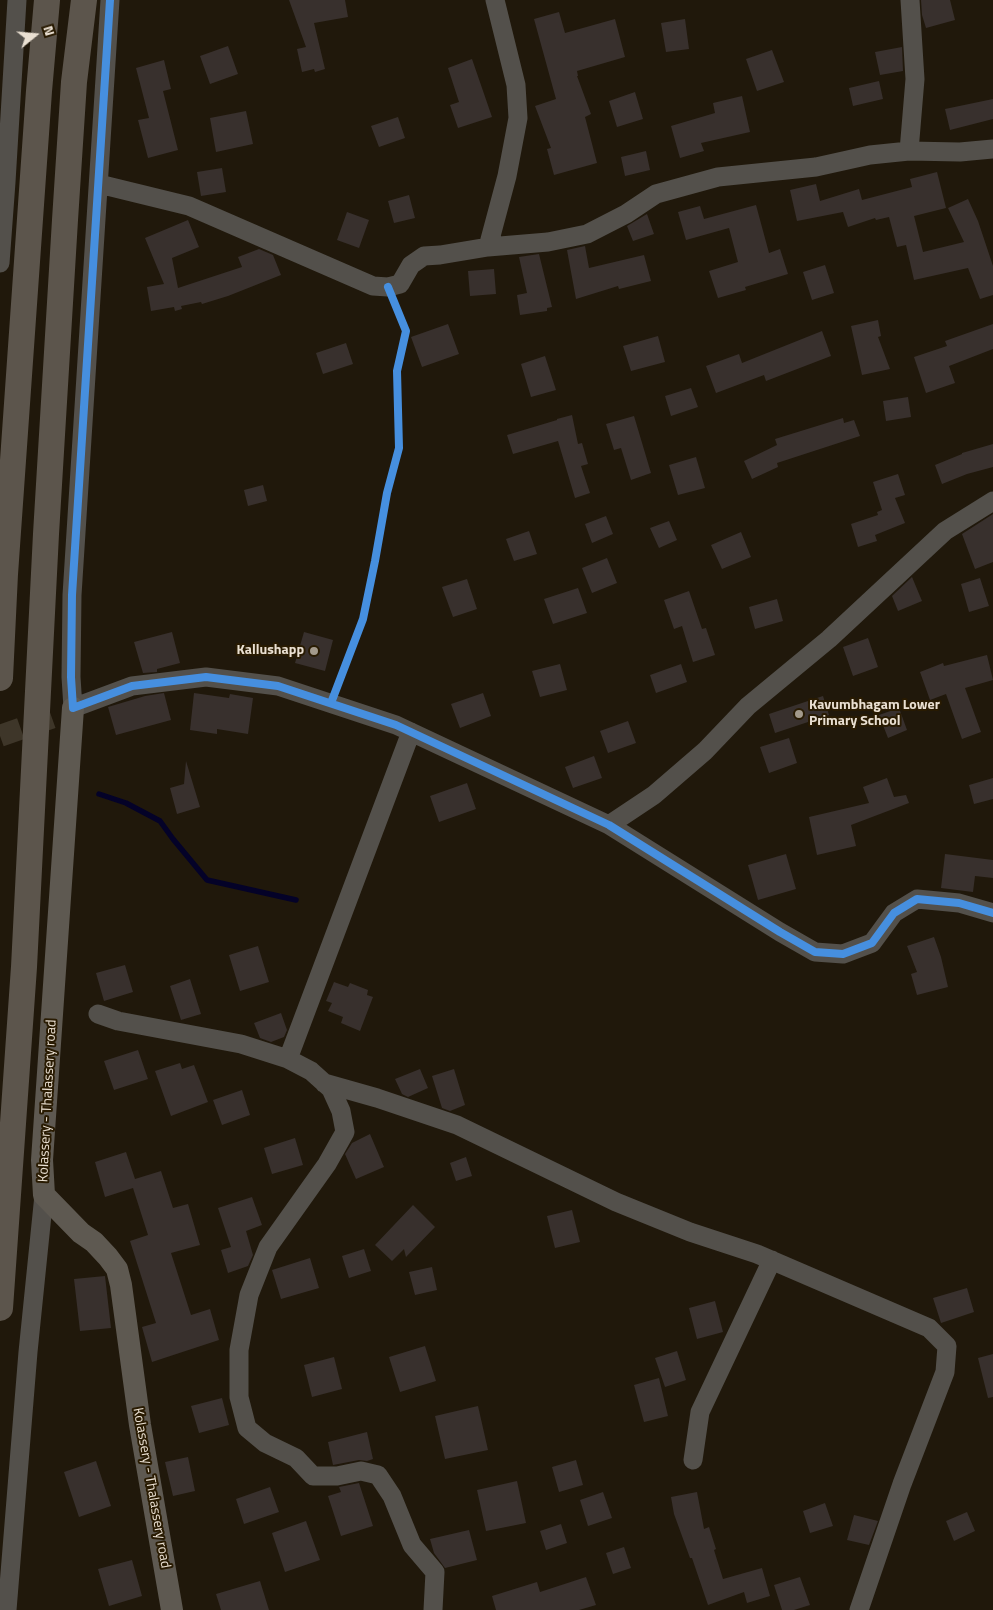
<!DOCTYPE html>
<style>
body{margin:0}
#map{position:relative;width:993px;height:1610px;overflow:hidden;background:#20180b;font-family:"Titillium Web",sans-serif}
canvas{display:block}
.north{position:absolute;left:10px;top:10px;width:50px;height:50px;-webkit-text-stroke:4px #291b02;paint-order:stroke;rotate:73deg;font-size:14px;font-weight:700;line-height:20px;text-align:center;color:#eae0d2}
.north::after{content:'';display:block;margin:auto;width:18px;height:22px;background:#eae0d2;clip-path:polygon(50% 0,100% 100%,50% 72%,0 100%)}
</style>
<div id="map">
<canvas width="993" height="1610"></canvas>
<div class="north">N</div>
</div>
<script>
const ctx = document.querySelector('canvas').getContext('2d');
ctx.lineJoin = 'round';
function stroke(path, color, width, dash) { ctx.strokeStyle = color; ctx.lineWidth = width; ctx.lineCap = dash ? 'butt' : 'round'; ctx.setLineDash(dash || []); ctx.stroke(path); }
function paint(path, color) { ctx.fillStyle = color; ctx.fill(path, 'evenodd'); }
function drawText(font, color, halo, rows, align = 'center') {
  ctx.font = font + ' "Titillium Web",sans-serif'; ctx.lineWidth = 4; ctx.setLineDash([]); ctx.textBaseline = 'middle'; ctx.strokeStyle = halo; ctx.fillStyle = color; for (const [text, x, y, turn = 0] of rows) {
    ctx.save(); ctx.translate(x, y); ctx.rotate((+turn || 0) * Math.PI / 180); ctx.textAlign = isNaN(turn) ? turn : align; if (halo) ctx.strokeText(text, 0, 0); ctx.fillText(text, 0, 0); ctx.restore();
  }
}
const stream = new Path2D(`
 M99 794 126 803 160 821 173 839 207 880 296 900`);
const building = new Path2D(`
 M289 0H345L348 17 314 23 325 69 315 72 314 69 302 72 297 49 306 47Z
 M921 0H950L955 20 926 28 922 15Z
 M559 12 565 33 615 19 625 57 577 71 578 76H577L591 114 585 117 597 163 554 175 547 149 551 148 535 106 556 99 534 19Z
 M685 19 689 49 666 52 661 23Z
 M228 46 238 74 210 84 200 56Z
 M902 47 903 71 880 75 875 52Z
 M772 50 784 82 757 91 746 59Z
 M472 59 492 117 458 128 450 105 459 102 448 68Z
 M164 60 171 89 163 91 178 150 148 158 138 120 149 118 136 68Z
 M879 81 883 99 853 106 849 88Z
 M635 92 643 119 617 127 609 101Z
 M742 96 750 132 701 143 704 151 680 158 671 126 715 113 713 103Z
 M993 99V119L950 130 945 109Z
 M246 111 253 144 216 152 210 118Z
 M398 117 405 138 379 147 371 126Z
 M646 151 650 170 625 176 621 157Z
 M222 168 226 192 201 196 197 172Z
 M937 172 946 208 914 216 923 252 964 242 948 208 968 199 978 221 993 266V295L980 299 968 268 914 280 906 245 897 247 889 217 876 220 875 218 848 227 843 212 797 221 790 190 816 184 820 201 859 189 862 200 912 187 910 179Z
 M409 195 415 218 394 223 388 201Z
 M756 205 769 253 780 249 788 274 745 287 746 290 718 298 709 271 738 262 729 228 686 240 678 212 700 206 704 219Z
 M347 212 369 220 359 248 337 240Z
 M647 214 654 234 633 241 627 226Z
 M188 220 199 247 172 258 178 288 242 267 238 257 259 249 273 255 281 275 228 296 202 304 201 302 181 306 182 309 175 311 174 307 151 311 147 287 164 284 145 238Z
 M585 246 589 268 644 255 651 281 619 289 618 286 576 299 567 250Z
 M539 254 552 307 547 308V311L520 315 517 295 527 293 519 257Z
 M825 265 834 293 812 300 803 272Z
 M494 269 496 294 470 296 468 271Z
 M878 320 881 336 878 337 890 369 862 375 851 326Z
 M448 324 459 354 422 367 411 337Z
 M993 324V349L949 366 955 383 926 393 914 357 947 346 945 341Z
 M822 331 831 356 766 381 764 375 716 393 706 366 739 354 742 363Z
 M658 336 665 362 631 371 623 346Z
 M346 343 353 364 323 374 316 353Z
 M545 356 556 390 531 397 521 364Z
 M691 388 698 407 671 416 665 396Z
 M908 397 911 417 886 421 883 401Z
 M572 415 578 444 582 443 588 464 581 466 590 493 575 498 558 441 513 454 507 435 557 420V419Z
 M634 416 651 473 631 480 621 448 614 450 606 424Z
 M843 418 844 423 854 420 860 436 777 463 778 467 752 479 744 461 777 445 775 439Z
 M993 444V467L967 474 942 484 935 465 962 454V453Z
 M696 457 705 488 678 495 669 465Z
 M898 474 905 495 895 498 905 523 875 535 877 541 858 547 851 524 878 515 877 512 882 510 873 482Z
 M263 485 267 501 248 506 244 490Z
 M993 514V562L975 569 962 534Z
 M606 516 613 534 592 543 585 524Z
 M669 521 677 540 659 548 650 528Z
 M529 531 537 554 514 561 506 539Z
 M741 532 751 557 722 569 711 545Z
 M607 558 617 583 592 593 582 568Z
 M912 577 922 601 898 611 892 596Z
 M980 578 989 606 969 612 961 584Z
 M467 579 477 609 453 617 442 587Z
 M578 588 587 613 553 624 544 599Z
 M689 591 702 629 706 628 715 655 693 662 682 626 674 629 664 600Z
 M777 599 783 621 755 629 749 607Z
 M172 632 180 663 157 669V672L143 673 134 642Z
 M304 632 333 640 325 671 295 663Z
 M868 638 878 667 853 676 843 647Z
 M987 655 993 680 965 688 981 732 962 739 946 694 930 700 920 672 943 663 944 666Z
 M560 664 567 690 540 697 532 671Z
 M681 664 687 682 656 693 650 675Z
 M164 693 171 720 116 735 108 707 145 696Z
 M194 693 229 698 230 694 253 698 248 734 217 729V734L190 730Z
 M483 693 491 716 460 728 451 704Z
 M823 696 829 715 775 733 769 714Z
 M899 708 907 730 888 738 879 715Z
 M628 721 636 743 608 753 600 731Z
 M789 738 797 763 769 773 760 747Z
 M594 756 602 778 573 788 565 767Z
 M186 761 200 807 177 814 170 788 184 784Z
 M887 778 894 797 906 795 909 803 851 825 856 846 817 855 809 817 869 803 863 787Z
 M993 778V799L974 804 969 785Z
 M467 783 476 809 439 822 430 796Z
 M786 854 796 889 758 900 748 865Z
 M945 854 993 860V878L975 876 973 892 941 888Z
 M934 937 941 957 948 987 917 995 911 974 917 972 907 946Z
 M258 946 269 982 240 991 229 955Z
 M125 965 133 992 104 1001 96 973Z
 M190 979 201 1014 181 1020 170 986Z
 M334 982 348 987 350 983 368 990 367 995 373 997 360 1031 341 1023 343 1017 328 1011 332 1003 326 1001Z
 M281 1013 287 1030 284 1037 271 1042 260 1038 254 1023Z
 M138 1050 148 1079 114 1090 104 1061Z
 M180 1063 182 1069 194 1065 208 1102 171 1116 155 1071Z
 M420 1069 428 1088 408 1097 402 1094 395 1079Z
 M454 1069 465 1105 450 1111 442 1108 432 1076Z
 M242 1090 250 1115 222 1125 213 1100Z
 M370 1134 384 1167 356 1179 345 1154 352 1143Z
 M295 1138 303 1165 272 1174 264 1148Z
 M126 1152 135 1179 161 1171 173 1208 188 1204 200 1245 171 1253 191 1315 210 1309 219 1340 152 1362 142 1327 156 1323 130 1241 148 1235 133 1188 105 1197 95 1162Z
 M466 1157 472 1176 456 1181 450 1163Z
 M252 1197 262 1225 246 1231 253 1255 248 1266 228 1273 221 1250 231 1247 218 1208Z
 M413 1205 435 1227 406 1257 404 1249 392 1261 375 1245Z
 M572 1210 580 1242 555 1248 547 1216Z
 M364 1249 371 1271 349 1278 342 1256Z
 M310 1258 319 1288 281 1299 272 1270Z
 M432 1267 437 1290 415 1295 409 1272Z
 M105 1276 111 1328 80 1331 74 1279Z
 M967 1288 974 1312 941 1323 933 1298Z
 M715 1301 723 1332 697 1339 689 1308Z
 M425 1346 436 1381 400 1392 389 1357Z
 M677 1351 686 1380 665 1387 655 1358Z
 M993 1354V1397L988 1398 978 1358Z
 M334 1357 342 1389 312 1397 304 1365Z
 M659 1378 668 1416 644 1422 634 1385Z
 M222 1398 229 1425 199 1433 191 1406Z
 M478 1406 488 1450 445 1459 435 1416Z
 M367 1432 373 1459 367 1461 359 1460 333 1465 328 1442Z
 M188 1457 195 1491 173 1496 165 1462Z
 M576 1460 583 1485 559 1492 552 1467Z
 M96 1461 111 1506 79 1517 64 1472Z
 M517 1481 526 1523 486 1531 477 1490Z
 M359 1483 373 1526 341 1536 328 1496 341 1492 339 1487Z
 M270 1487 279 1512 244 1524 236 1499Z
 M603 1492 612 1518 588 1526 580 1500Z
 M697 1492 704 1529 709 1527 716 1549 714 1550 723 1579 762 1568 770 1596 747 1603 744 1592 708 1605 692 1558H690L674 1514 671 1497Z
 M825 1503 833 1526 810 1533 803 1511Z
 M967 1512 975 1531 954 1541 946 1521Z
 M854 1515 878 1521 869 1545 847 1540Z
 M306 1521 320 1560 285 1572 272 1533Z
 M561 1524 567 1543 546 1550 540 1531Z
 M469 1530 477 1560 445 1568 434 1553 430 1539Z
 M624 1547 631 1568 613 1574 606 1553Z
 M132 1560 142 1596 109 1606 98 1569Z
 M586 1577 596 1605 579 1610H496L492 1596 537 1582 540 1592Z
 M800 1577 810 1605 794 1610H782L774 1585Z
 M260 1581 269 1610H221L216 1594Z`);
const majorTunnel = new Path2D(`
 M0 736 62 714`);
const minor = new Path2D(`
 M110 0 72 595 71 677 73 708 132 686 206 677 278 686 396 725 609 825 780 932 815 952 843 954 872 943 894 913 917 899 959 903 993 913
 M909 151 915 79 910 0
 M99 184 189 206 373 286 388 287 400 284 411 265 424 256 440 255 488 247 507 176 518 118 516 85 495 0
 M488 247 548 242 587 234 626 214 656 194 718 177 816 167 870 155 909 151 960 152 993 149
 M0 263 6 182 17 0
 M609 825 654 795 705 751 748 706 829 639 945 531 993 501
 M98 1014 118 1021 241 1044 288 1059 311 1071 331 1089 341 1111 345 1132 327 1164 268 1247 249 1295 239 1350V1397L247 1428 265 1443 296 1458 313 1476H337L361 1471 378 1475 392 1496 412 1545 435 1572 433 1610
 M288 1059 411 732
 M324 1083 377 1098 457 1125 616 1202 690 1232 757 1254 929 1328 947 1346 945 1372 902 1484 859 1610
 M693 1460 700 1412 772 1260
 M7 1610 28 1352 44 1195`);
const major = new Path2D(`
 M73 708 42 1160 44 1195 81 1233 94 1242 108 1257 117 1269 121 1285 140 1425 172 1610`);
const highway = new Path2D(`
 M0 678 5 574 39 91 47 0
 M0 1308 24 967 46 534 65 220 74 82 84 0`);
const cycleway = new Path2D(`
 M110 0 72 595 71 677 73 708 132 686 206 677 278 686 396 725 609 825 780 932 815 952 843 954 872 943 894 913 917 899 959 903 993 913
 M331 703 363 619 375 561 387 493 399 448 397 371 406 331 388 287`);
const markers = [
 [314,651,5,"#a39a8c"],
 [799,714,5,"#a39a8c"]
];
const poiNames = [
 ["Kallushapp",304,651],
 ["Kavumbhagam Lower",809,706,"left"],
 ["Primary School",809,722,"left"]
];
const streetNames = [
 ["Kolassery - Thalassery road",48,1101,-87],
 ["Kolassery - Thalassery road",151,1488,80]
];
stroke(stream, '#040228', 5.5);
paint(building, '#38302d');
stroke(majorTunnel, '#3e3629', 22, [22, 11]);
stroke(minor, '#53504b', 19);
stroke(major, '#5e5951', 22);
stroke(highway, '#5c554c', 26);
stroke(cycleway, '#468fdf', 8);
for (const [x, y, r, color] of markers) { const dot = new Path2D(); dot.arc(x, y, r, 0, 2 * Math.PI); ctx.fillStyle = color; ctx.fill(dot); stroke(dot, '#291b02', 2); }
drawText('bold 14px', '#eae0d2', '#291b02', poiNames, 'right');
drawText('14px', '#eae0d2', '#291b02', streetNames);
</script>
